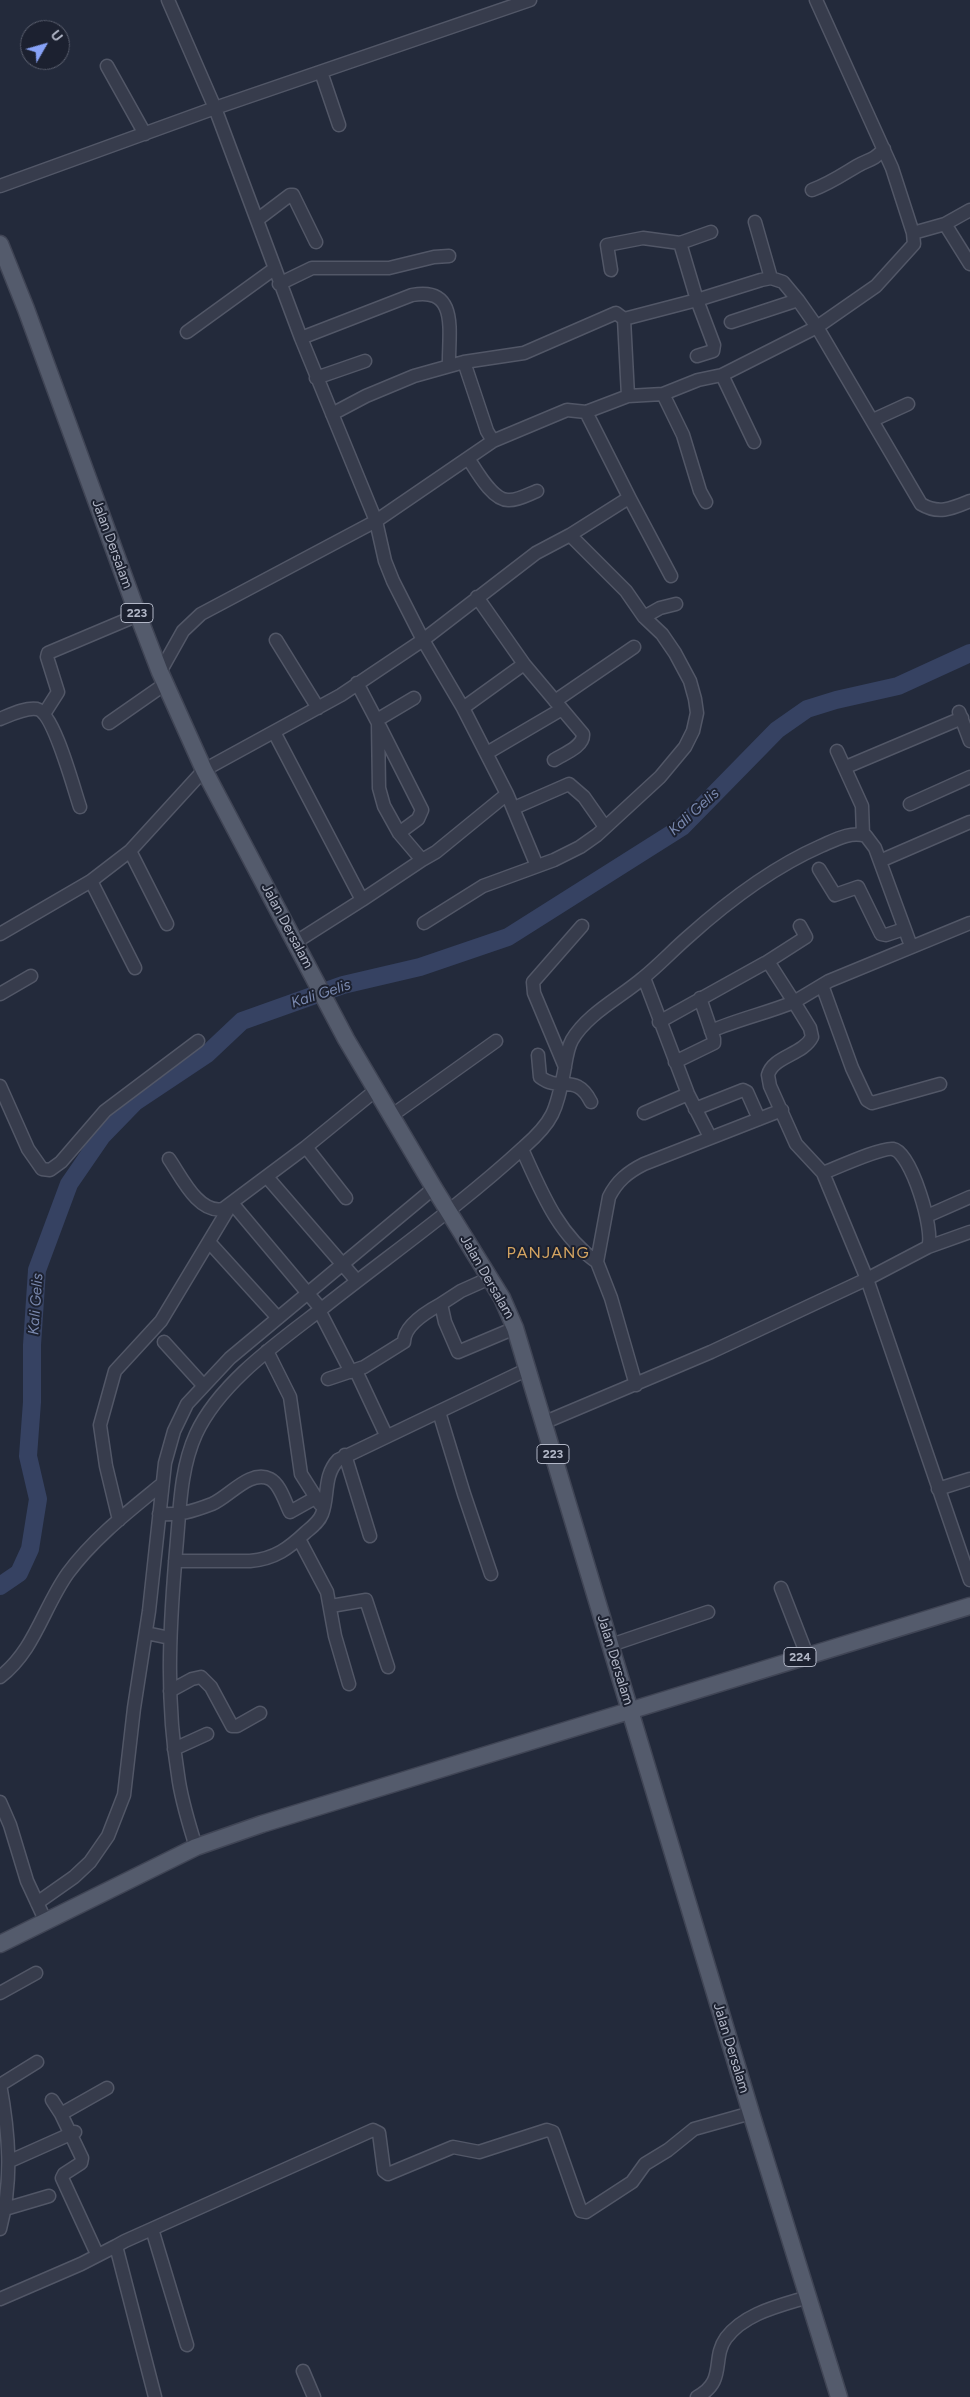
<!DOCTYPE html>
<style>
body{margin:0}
#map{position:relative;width:970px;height:2397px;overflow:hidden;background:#232a3b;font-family:Figtree,sans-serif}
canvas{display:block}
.north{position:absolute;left:20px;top:20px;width:50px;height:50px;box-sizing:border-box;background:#1c2130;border:1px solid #585d6c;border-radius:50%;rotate:52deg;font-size:14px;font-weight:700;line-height:20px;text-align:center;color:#b2b7c7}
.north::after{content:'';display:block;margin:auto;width:18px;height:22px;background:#87a2f7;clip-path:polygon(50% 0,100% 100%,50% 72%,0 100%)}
</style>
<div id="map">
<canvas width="970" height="2397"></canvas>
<div class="north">U</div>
</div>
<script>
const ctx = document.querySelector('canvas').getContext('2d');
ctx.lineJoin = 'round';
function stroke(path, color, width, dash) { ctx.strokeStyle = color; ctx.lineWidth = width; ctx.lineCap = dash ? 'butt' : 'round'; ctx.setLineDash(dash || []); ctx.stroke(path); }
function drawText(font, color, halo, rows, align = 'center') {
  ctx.font = font + ' Figtree,sans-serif'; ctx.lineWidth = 4; ctx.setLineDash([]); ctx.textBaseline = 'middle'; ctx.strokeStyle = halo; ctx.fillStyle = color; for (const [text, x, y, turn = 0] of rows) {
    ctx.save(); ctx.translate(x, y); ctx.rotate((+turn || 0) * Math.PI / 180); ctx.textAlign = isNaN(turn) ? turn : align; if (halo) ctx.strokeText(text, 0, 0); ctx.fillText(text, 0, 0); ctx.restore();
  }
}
const river = new Path2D(`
 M0 1586 19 1573 30 1549 38 1499 28 1456 32 1402V1345L37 1270 69 1184 102 1136 135 1102 207 1054 242 1021 343 985 420 967 508 937 682 827 777 730 807 709 836 700 898 686 970 653`);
const minor = new Path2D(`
 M168 0 215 108 301 338 376 521 385 561 393 581 423 640 463 708 507 794 537 866
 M107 66 145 134
 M321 72 339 125
 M0 186 215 108 530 0
 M812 190C829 184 842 175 857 166 869 159 873 161 884 149
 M257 220 290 195H293L316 242
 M755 222 771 278
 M945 224 970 264
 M913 233 945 224 970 210
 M680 243 697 300 714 345 713 351 697 356
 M611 270 607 245 643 238 680 243 711 232
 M279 284 312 268H389L434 257 449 256
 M624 319 697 300 761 280 771 278 783 282 798 300 817 327 921 504C939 515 953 508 970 501
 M731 322 798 300
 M187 332 274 269
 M301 338 412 295C460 286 448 334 449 366
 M464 362 487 431 493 441
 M722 375 754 442
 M316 378 365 361
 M663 394 683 435 700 491 706 502
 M332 414 366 396 414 376 464 362 524 353 616 313 624 319 628 396
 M873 420 908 404
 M468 458C476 470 492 500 508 500 517 501 529 494 537 491
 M629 497 671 576
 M477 597 524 664 583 734C584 747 563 754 554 760
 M644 617 660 608 676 604
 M276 640 318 708
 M160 672 183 631 201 614 376 521 493 441 567 410 586 412 628 396 663 394 698 380 722 375 817 327 876 286 914 244 913 233 892 168 816 0
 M357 683 378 723 379 788 384 806 399 833 422 860 362 900
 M555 701 634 647
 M463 708 524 664
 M959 712 970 741
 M44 714 58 692 47 657 48 653 138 615
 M0 719C10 715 26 707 37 709 54 713 74 790 80 807
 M377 720 414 698
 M109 723 165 684
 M380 727 422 810 418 819 399 833
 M274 732 362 900 296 942
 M837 751 862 806 863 835
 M487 753 562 709
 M846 767 962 718
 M910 804 970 777
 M514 808 569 784 584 797 605 827
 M130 851 167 924
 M422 860 436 852 507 794
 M880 861 970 822
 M819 869 835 895 858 887 881 934 886 935 904 929
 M91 881 135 968
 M424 923 483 886 554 860 580 847 597 835 660 777 685 747 693 731 697 713 695 699 690 681 675 653 662 634 644 617 626 591 570 535
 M970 923 829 981 794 1002 810 1028 812 1037C803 1055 773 1056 768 1075L770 1086 796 1144 823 1173 867 1279 970 1580
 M0 934 91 881 130 851 204 770 341 695 423 640 536 553 570 535 627 499 629 497 586 412
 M767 962 806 937 800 926
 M644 978 688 1094 710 1137
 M822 985 852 1068 867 1100 872 1103 940 1084
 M0 994 31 976
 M659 1022 765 963H769L794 1002C767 1013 739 1019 711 1031
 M538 1055 540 1077C561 1093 576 1072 591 1102
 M675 1062 714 1043V1039L700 998
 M565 1067 534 993 533 982 582 926
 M0 1086 28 1149 42 1169 50 1170 61 1162 105 1111 198 1041
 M695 1109 743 1090 747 1092 759 1119
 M644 1113 688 1094
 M391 1116 496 1041
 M306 1147 346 1198
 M522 1149C541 1191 558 1235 597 1262
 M169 1159C181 1176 198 1214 223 1209L306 1147 376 1090
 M267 1177 357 1281
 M927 1216 970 1197
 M209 1242 278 1318
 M928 1247 970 1232
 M490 1278 461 1291 441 1304 445 1322 458 1352 515 1328
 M319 1310 351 1372
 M164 1342 203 1385
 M267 1351 290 1397 301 1474 320 1504
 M356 1371 386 1435
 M328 1379 364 1367 404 1342C404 1325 428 1311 441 1304
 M636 1385 611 1298 597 1262 609 1197C617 1181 628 1172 644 1164L782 1110
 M439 1412 464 1494 491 1574
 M543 1423 711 1352 867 1279 928 1247C935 1231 911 1152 893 1149 882 1147 836 1168 823 1173
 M345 1455 370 1536
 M938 1489 970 1479
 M159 1514C180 1515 191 1512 212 1504 229 1497 250 1469 270 1479 280 1484 285 1502 290 1512L315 1498
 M119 1520 106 1466 100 1425 115 1371 161 1321 232 1203 321 1309
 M299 1539 327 1592 335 1636 349 1684
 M175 1561H250C275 1559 289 1548 306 1532 312 1527 319 1522 322 1514 329 1496 323 1476 338 1460L528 1369
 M781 1588 807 1655
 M331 1606 366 1600 388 1667
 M146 1633 170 1638
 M611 1645 708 1612
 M0 1677C35 1650 43 1608 68 1573 94 1538 129 1511 162 1484
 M170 1691 192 1679 201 1677 211 1687 232 1726H237L260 1713
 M174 1749 207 1734
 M0 1802 10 1825 27 1881 46 1922
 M196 1847C189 1824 181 1800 178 1775 165 1697 170 1619 177 1540 180 1505 181 1467 196 1434 220 1382 280 1341 324 1307 391 1254 461 1205 524 1147 554 1121 556 1110 564 1072 566 1061 567 1049 572 1040 587 1014 621 997 643 978 659 965 673 950 688 937 728 901 771 868 821 846 835 840 850 831 866 836L875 848 911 946
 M37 1903 74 1877 90 1862 108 1836 124 1795 134 1708 149 1611 165 1463 174 1431 187 1404 230 1358 434 1188
 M0 1993 36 1973
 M0 2084C9 2133 13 2180 0 2229
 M0 2085 37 2062
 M52 2100 61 2114 82 2158 81 2163 64 2174 62 2178 97 2254
 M61 2114 107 2088
 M10 2161 75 2132
 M5 2209 49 2196
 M152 2229 187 2345
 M0 2299 81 2264 116 2246
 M303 2371 314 2397
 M155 2397 116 2246 125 2241 373 2130 379 2133 384 2171 388 2174 453 2147 479 2152 547 2130 553 2132 579 2206 581 2211 586 2212 632 2182 645 2164 668 2150 694 2129 751 2113
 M697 2397C727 2381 711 2359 726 2338 745 2313 779 2306 808 2297`);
const major = new Path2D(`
 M0 244 26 309 138 615 160 672 204 770 346 1039 434 1188 502 1298 515 1328 751 2113 839 2397
 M0 1944 196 1847 262 1824 970 1606`);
const shields = [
 [137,613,32],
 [553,1454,32],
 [800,1657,32]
];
const shieldNames = [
 ["223",137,613],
 ["223",553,1454],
 ["224",800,1657]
];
const streetNames = [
 ["Jalan Dersalam",112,544,70],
 ["Jalan Dersalam",287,926,62],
 ["Jalan Dersalam",487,1277,60],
 ["Jalan Dersalam",615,1660,73],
 ["Jalan Dersalam",731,2048,73]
];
const waterNames = [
 ["Kali Gelis",694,812,-42],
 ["Kali Gelis",321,994,-18],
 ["Kali Gelis",36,1304,-86]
];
const quarterNames = [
 ["PANJANG",548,1253]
];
stroke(river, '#364262', 18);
stroke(minor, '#525767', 15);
stroke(major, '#404555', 19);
stroke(minor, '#373c4c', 12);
stroke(major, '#545b6c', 16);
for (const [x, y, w] of shields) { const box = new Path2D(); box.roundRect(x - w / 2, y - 9.5, w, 19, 4); ctx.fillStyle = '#1c2130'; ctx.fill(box); stroke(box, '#b2b7c7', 1); }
drawText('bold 12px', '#b2b7c7', null, shieldNames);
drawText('14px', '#b2b7c7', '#1c2130', streetNames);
drawText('italic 15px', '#7a89af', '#1c2130', waterNames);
ctx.letterSpacing = '1px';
drawText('16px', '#d4a461', '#1c2130', quarterNames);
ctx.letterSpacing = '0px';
</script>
